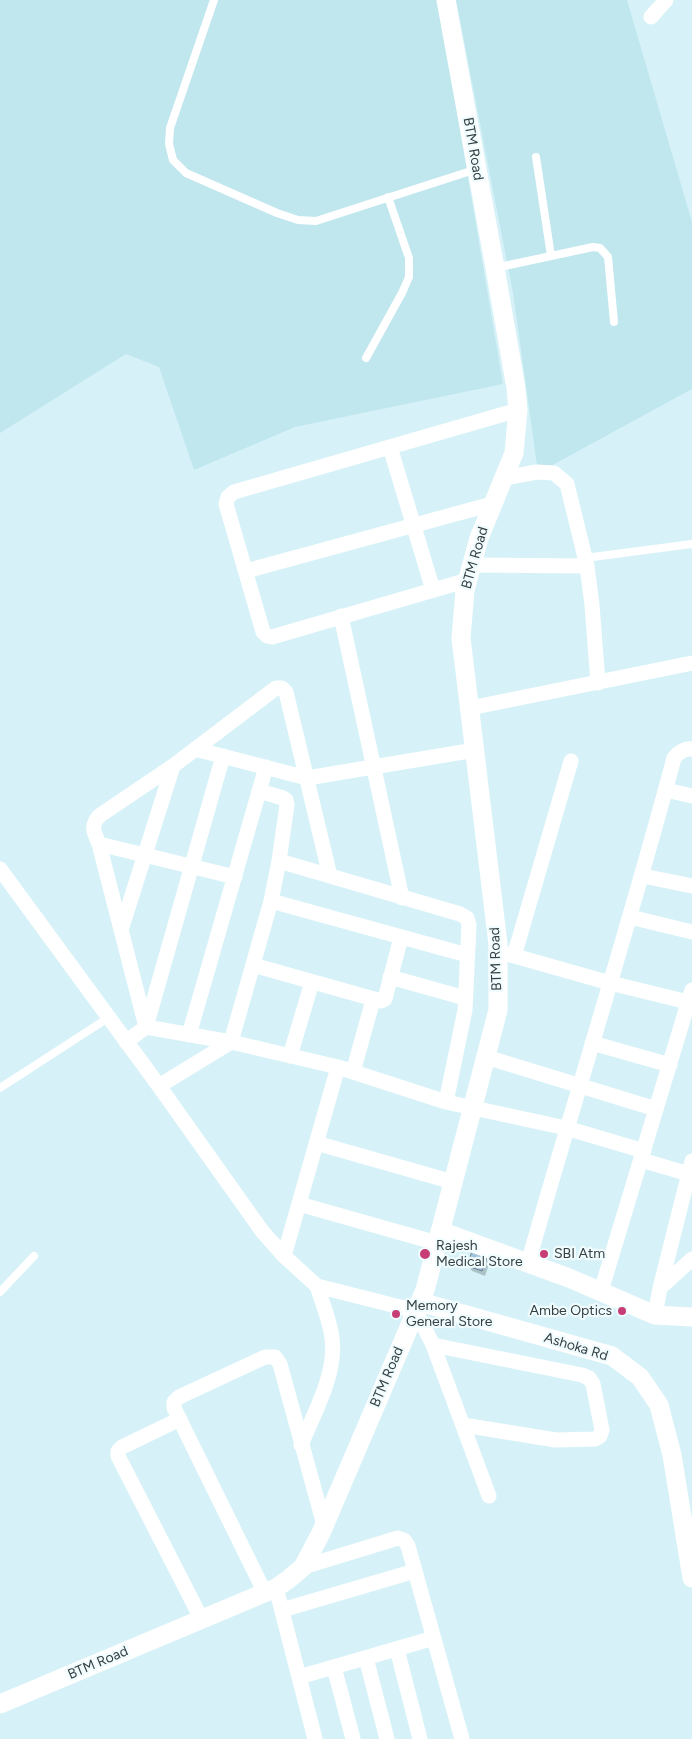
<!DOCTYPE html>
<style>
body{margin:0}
canvas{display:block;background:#d6f2f8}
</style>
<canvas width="692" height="1739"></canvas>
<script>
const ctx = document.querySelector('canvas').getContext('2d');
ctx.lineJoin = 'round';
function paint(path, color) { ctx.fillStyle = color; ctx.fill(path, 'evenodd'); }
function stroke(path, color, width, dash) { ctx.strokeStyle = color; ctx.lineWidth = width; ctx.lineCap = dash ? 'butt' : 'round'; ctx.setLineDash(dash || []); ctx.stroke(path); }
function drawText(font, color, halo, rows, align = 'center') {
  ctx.font = font + ' Figtree,sans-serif'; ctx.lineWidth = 4.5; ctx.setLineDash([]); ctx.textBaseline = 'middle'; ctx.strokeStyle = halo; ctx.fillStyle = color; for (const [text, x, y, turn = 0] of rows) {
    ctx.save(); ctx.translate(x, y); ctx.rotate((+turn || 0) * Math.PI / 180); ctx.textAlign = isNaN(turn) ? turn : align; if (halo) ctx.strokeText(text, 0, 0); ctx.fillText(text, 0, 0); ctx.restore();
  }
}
const built = new Path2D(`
 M0 0H438L503 384 295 427 194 470 159 367 126 354 0 433Z
 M456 0H627L692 222V389L538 473 513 293Z`);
const shadow = new Path2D(`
 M486 1259 489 1264 485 1276 472 1271 469 1266Z`);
const building = new Path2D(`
 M472 1252 487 1258 482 1271 468 1266Z`);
const service = new Path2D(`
 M214 0 170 128 169 144 173 160 186 173 277 213 298 220 316 221 477 169
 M536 157 551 256
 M495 268 593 247 600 248 608 257 614 322
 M366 358 402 293 409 277V258L388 197
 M585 558 692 544
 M0 1088 108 1018
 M0 1292 34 1256`);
const minor = new Path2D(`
 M651 17 666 0
 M390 447 433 590
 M504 478 537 472 554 473 567 484 587 566 592 605 598 683
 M472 565 587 566
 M246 571 492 504
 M468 580 272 637 267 636 263 632 226 504 228 497 234 492 518 410
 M341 616 402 898
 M470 708 692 663
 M195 749 307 778 475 750
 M666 790 692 796
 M99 844 235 877
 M279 861 460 914 467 918 469 925 465 1010 446 1102
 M0 869 159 1086 262 1231 284 1256 317 1286 416 1311 433 1345 489 1496
 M643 876 692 886
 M271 901 467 955
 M630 917 692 932
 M121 930 173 766
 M504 953 610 983 692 1003
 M514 956 571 761
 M253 965 381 1001 385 999 401 937
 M390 977 465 998
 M146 1027 99 844C94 832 90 827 99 816L173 766 276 688H282L286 692 330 876
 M146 1027 231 1042 338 1067 446 1102 566 1128 644 1151
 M189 1035 266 767
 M126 1042 146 1027 223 756
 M592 1043 670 1065
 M290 1056 312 982
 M486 1057 656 1109
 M353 1072 373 1000
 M159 1086 231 1042 271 901 279 861 287 805 286 800 283 798 259 791
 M316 1143 453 1182
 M641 1160 689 1174
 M299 1204 437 1243
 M284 1256 338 1067
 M528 1263C576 1094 629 927 674 758 679 752 684 748 692 749
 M660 1288 692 1259
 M601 1291 692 990
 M655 1315 660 1288 692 1161
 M433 1345 582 1375 589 1378 593 1384 602 1430 600 1436 595 1439 556 1440 463 1425
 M180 1419 122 1447 118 1451V1456L202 1620
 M301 1445C314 1413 337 1373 332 1338 330 1321 322 1302 317 1286
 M303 1567 398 1538 404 1540 408 1546 462 1739
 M276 1588 315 1739
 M265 1593 174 1408V1402L179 1397 265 1357H275L280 1364 324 1525
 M282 1610 415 1571
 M397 1649 420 1739
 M366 1658 387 1739
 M334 1667 353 1739
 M299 1677 434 1638`);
const tertiary = new Path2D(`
 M440 1231 569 1278 655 1315 692 1317
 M420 1302 612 1356 640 1377 659 1405 672 1455 692 1578
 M0 1704 276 1588 289 1579 303 1567 321 1533 425 1290 498 1010V944L461 638 465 590 479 538 514 453 518 410 516 388 495 268 446 0`);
const markers = [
 [425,1254,6,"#c73d75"],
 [544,1254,5,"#c73d75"],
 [622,1311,5,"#c73d75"],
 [396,1314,5,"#c73d75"]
];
const streetNames = [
 ["BTM Road",473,149,80],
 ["BTM Road",475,558,-74],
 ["BTM Road",496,959,-92],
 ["Ashoka Rd",576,1347,17],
 ["BTM Road",387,1377,-67],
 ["BTM Road",98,1663,-23]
];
const poiNames = [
 ["Rajesh",436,1246],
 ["Medical Store",436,1262],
 ["SBI Atm",554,1254],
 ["Memory",406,1306],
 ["General Store",406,1322],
 ["Ambe Optics",612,1311,"right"]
];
paint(built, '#c1e7ee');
paint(shadow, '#0003');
paint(building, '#a2c4de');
stroke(building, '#6b7d8c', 1);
stroke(service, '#fff', 8);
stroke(minor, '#fff', 15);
stroke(tertiary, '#fff', 19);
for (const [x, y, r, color] of markers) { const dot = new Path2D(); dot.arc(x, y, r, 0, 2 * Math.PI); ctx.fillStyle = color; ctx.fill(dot); stroke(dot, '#f0fcfe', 2); }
drawText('14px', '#343f42', '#f0fcfe', streetNames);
drawText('14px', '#343f42', '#f0fcfe', poiNames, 'left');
</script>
